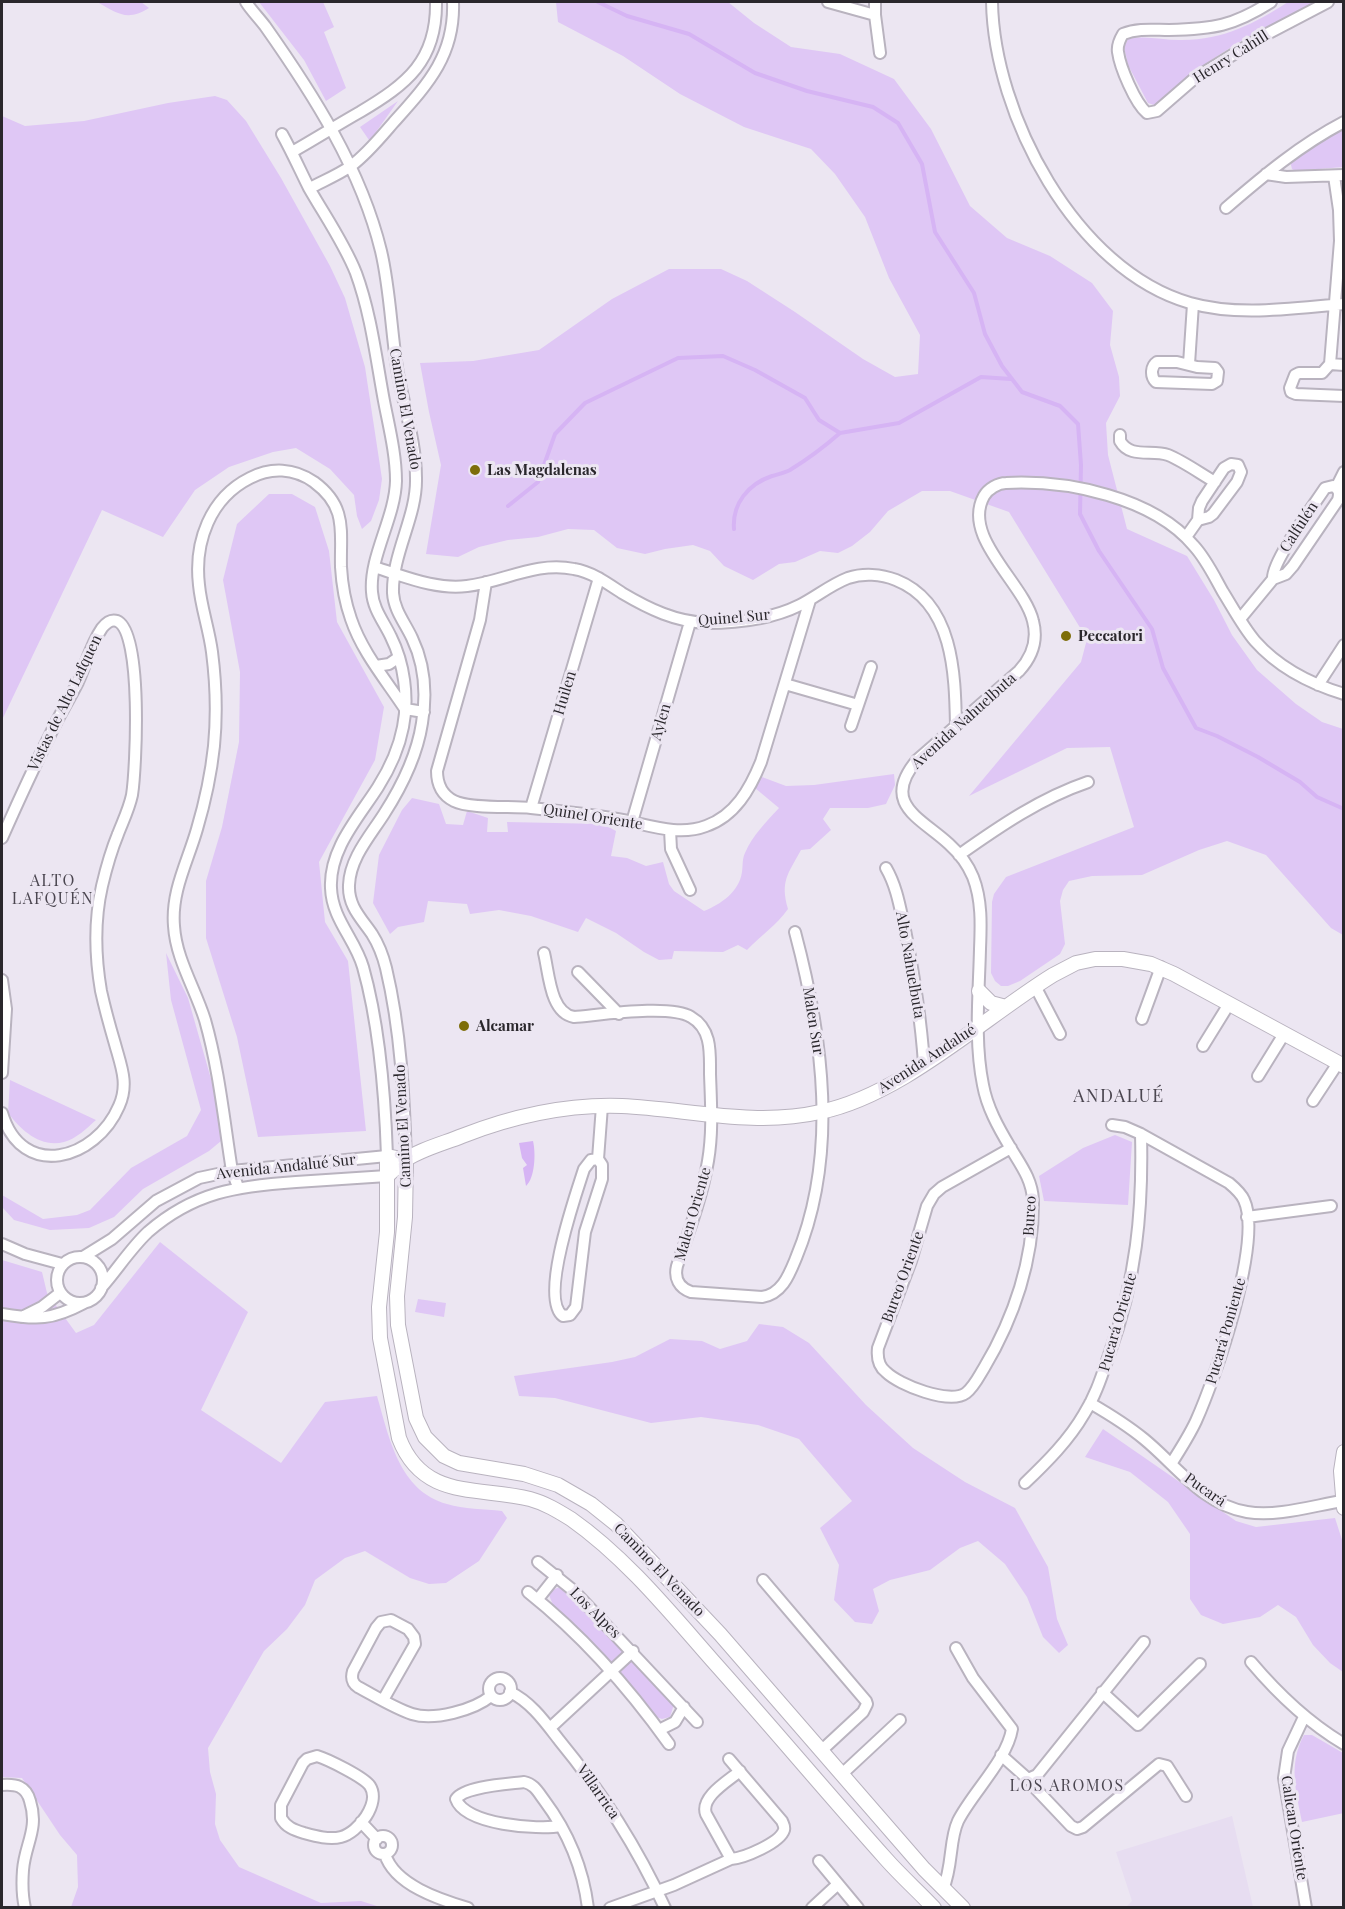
<!DOCTYPE html>
<meta charset="utf-8">
<style>
body{margin:0}
#map{position:relative;width:1345px;height:1909px;overflow:hidden;background:#ece6f2;font-family:"Playfair Display",serif}
canvas{display:block}
.frame{position:absolute;inset:0;border:3px solid #2a272c;pointer-events:none}
</style>
<div id="map">
<canvas width="1345" height="1909"></canvas>
<div class="frame"></div>
</div>
<script>
const ctx = document.querySelector('canvas').getContext('2d');
ctx.lineJoin = 'round';
function paint(path, color) { ctx.fillStyle = color; ctx.fill(path, 'evenodd'); }
function stroke(path, color, width, dash) { ctx.strokeStyle = color; ctx.lineWidth = width; ctx.lineCap = dash ? 'butt' : 'round'; ctx.setLineDash(dash || []); ctx.stroke(path); }
function drawText(font, color, halo, rows, align = 'center') {
  ctx.font = font + ' "Playfair Display",serif'; ctx.lineWidth = 6; ctx.setLineDash([]); ctx.textBaseline = 'middle'; ctx.strokeStyle = halo; ctx.fillStyle = color; for (const [text, x, y, turn = 0] of rows) {
    ctx.save(); ctx.translate(x, y); ctx.rotate((+turn || 0) * Math.PI / 180); ctx.textAlign = isNaN(turn) ? turn : align; if (halo) ctx.strokeText(text, 0, 0); ctx.fillText(text, 0, 0); ctx.restore();
  }
}
const built = new Path2D(`
 M1232 1816 1253 1907H1126L1132 1901 1116 1852Z`);
const green = new Path2D(`
 M97 2H141L149 8C127 22 117 13 97 2Z
 M259 2H323L334 27 324 32 346 88 326 101 304 60Z
 M556 2H728L754 23 791 47 840 54 894 79 931 129 970 206 1007 238 1050 256 1092 283 1113 311 1110 345 1119 377 1120 396 1106 423 1108 455 1127 529 1187 556 1214 600 1232 635 1257 670 1296 704 1322 722 1343 729V935L1331 928 1266 855 1227 841 1199 850 1142 875 1092 876 1069 881 1063 890 1060 901 1065 944 1060 954 1020 981 1008 986H1001L995 981 991 973 992 902 994 894 1006 877 1134 827 1110 747 1067 748 969 796 1081 662 1087 639 1009 512 950 491H922L888 511 870 532 852 546 838 553 820 551 795 562 779 564 753 580 724 566 710 551 693 545 665 549 645 554 617 548 594 530 568 529 538 537 508 540 479 547 458 557 426 554 441 465 429 412 420 363 473 361 539 350 612 299 669 269H721L747 281 795 312 863 359 895 377 918 374 920 335 889 278 865 217 835 174 811 149 744 127 680 94 623 56 558 22Z
 M1288 2H1319C1261 27 1204 59 1157 104L1154 105 1148 103 1128 65 1124 47 1128 39C1144 35 1163 40 1179 40 1221 41 1254 24 1288 2Z
 M215 96 227 100 246 121 281 178 330 266 345 298 365 367 382 479 379 500 371 521 362 529 357 516 354 495 330 469 296 448 273 452 229 467 195 490 163 537 102 510 2 720V116L25 126 84 121 168 103Z
 M398 101 371 139 369 140 360 127Z
 M1343 126V167L1295 171 1292 169 1290 161Z
 M269 494H292L315 507 329 551 337 622 384 707 375 760 319 862 325 922 348 961 366 1131 258 1137 237 1037 206 938V881L222 827 239 742 240 672 223 580 237 524Z
 M894 774 895 785 886 804 868 808H830L823 819 831 830 810 849 801 850C788 874 780 881 788 909 776 926 761 935 747 950L738 945 723 952 674 951 672 959 659 960 644 952 616 933 586 918 578 932 531 916 499 910 470 914 467 904 428 901 424 922 398 927 390 934 373 903 379 855 402 810 412 798 439 804 446 824 463 825 467 811 488 818 487 832H508L507 822 603 824 616 831 611 856 627 858 646 866 663 862 669 884 674 891 704 911C721 904 739 892 742 872 743 866 742 859 745 853 752 836 766 822 779 808L755 788 762 777 786 786 814 785Z
 M166 953 188 998 215 1093 221 1141 209 1151 143 1189 114 1217 89 1228 50 1230 14 1220 2 1207V1195L43 1219 77 1215 90 1210 131 1168 187 1136 201 1110 171 1000Z
 M10 1080 96 1120C87 1128 76 1139 64 1142 40 1148 21 1130 8 1113Z
 M1115 1135 1132 1142 1128 1205 1044 1201 1039 1176 1083 1148Z
 M160 1242 248 1312 201 1410 281 1463 325 1402 377 1396C389 1437 399 1491 447 1504 464 1509 484 1509 502 1511L507 1518 479 1561 446 1583 429 1584 410 1578 365 1551 345 1558 315 1580 305 1605 287 1629 264 1651 208 1748 210 1772 216 1794 215 1824 220 1840 239 1867 321 1903 361 1901 380 1907H71L78 1887 77 1855 60 1835 22 1778 2 1777V1260L42 1272 47 1293 76 1333 94 1325Z
 M418 1299 446 1303 444 1317 415 1312Z
 M759 1324 783 1327 809 1343 866 1405 913 1448 965 1482 1015 1508 1048 1567 1057 1619 1068 1645 1059 1653 1043 1637 1027 1597 1005 1564 978 1541 960 1548 930 1570 890 1580 873 1589 879 1611 872 1624 855 1622 834 1600 839 1565 820 1528 852 1501 799 1439 758 1425 701 1417 651 1423 555 1398 519 1396 514 1376 612 1362 635 1357 670 1339 702 1341 720 1349 747 1341Z
 M1103 1429 1236 1521 1256 1527 1335 1518 1343 1543V1672L1330 1663 1313 1645 1296 1617 1278 1605 1260 1617 1223 1624 1201 1615 1190 1599V1534L1168 1502 1130 1472 1085 1457Z
 M560 1587 672 1700 674 1704 670 1717 662 1719 656 1717 596 1647 553 1605 549 1595 552 1590Z
 M1304 1735H1312L1343 1753 1344 1813 1302 1822C1296 1791 1288 1765 1304 1735Z`);
const water = new Path2D(`
 M533 1141C536 1153 535 1178 526 1186L523 1168 527 1165 522 1158 519 1143Z`);
const stream = new Path2D(`
 M598 2 627 16 689 34 755 73 807 91 873 107 898 123 922 164 935 232 974 293 985 334 1002 366 1022 392 1060 406 1078 424 1081 465 1080 514 1099 551 1152 629 1163 668 1196 728 1217 736 1258 757 1300 782 1317 797 1344 809
 M508 506 538 482 555 434 585 403 678 358 723 356 755 370 805 398 819 420 840 433 899 423 981 377 1011 379
 M734 529C732 504 748 484 772 476 779 474 784 473 790 470 808 459 824 447 840 433`);
const minor = new Path2D(`
 M246 2C251 10 259 18 265 26 313 94 361 169 381 251 390 289 391 329 397 368 403 404 416 441 416 478 417 517 392 553 393 593 394 610 405 623 412 638 425 665 427 693 422 723 417 756 402 786 384 814 370 836 350 858 349 885 348 906 361 918 372 934 379 945 383 956 386 968 401 1031 404 1096 406 1160
 M828 2 875 15V2
 M992 2C994 114 1075 270 1190 303 1239 317 1294 308 1344 304
 M1271 2C1233 26 1214 29 1169 30 1153 30 1138 28 1123 34 1120 39 1117 46 1118 52 1120 67 1135 103 1147 113L1157 111 1195 78 1265 35 1328 2
 M875 15 880 53
 M292 152C315 139 337 125 360 112 407 84 437 61 436 2
 M1266 174 1286 177 1344 175
 M1334 176 1339 210 1340 241 1330 364 1322 373H1299L1295 375 1290 388 1291 392 1296 394 1344 396
 M310 188C323 181 338 175 351 166 367 154 380 138 393 123 427 85 455 56 453 2
 M1226 208C1263 176 1300 145 1344 122
 M1157 362H1177L1197 367 1215 368 1218 372 1217 381 1212 384 1156 382C1150 376 1151 366 1157 362Z
 M1189 364 1193 304
 M1330 364 1344 365
 M1120 435V441C1130 459 1152 449 1168 455 1183 461 1201 474 1215 482
 M1336 488 1344 472
 M1186 537 1198 520 1199 508 1202 501 1224 468 1231 464 1238 465 1241 472 1237 482 1213 514 1209 517 1198 520
 M374 567C404 576 435 590 467 586 503 582 536 561 574 569 592 572 607 583 622 593 649 609 676 622 707 623 738 623 772 619 800 605 816 597 830 585 848 578 863 573 881 574 896 580 954 603 955 675 956 726
 M486 582 480 620 437 771C437 784 442 795 454 801 470 809 512 806 531 808 560 811 589 814 617 819 647 824 677 837 706 826 735 816 750 789 761 762L810 600
 M1240 619 1273 579C1271 562 1314 505 1325 488L1333 486C1339 489 1340 493 1338 500L1293 566 1286 574 1273 579
 M376 666 389 664 399 657
 M785 684 858 705
 M1318 685 1344 645
 M851 726 871 667
 M531 808 599 578
 M632 822 690 622
 M670 830 671 849 690 890
 M2 838C17 804 33 769 50 735 58 717 69 700 78 682 86 664 91 644 102 628 106 623 111 619 117 621 143 631 136 770 132 795 129 809 123 821 118 834 111 851 106 869 102 886 94 921 95 956 101 991 105 1009 110 1027 115 1044 121 1066 129 1084 119 1106 96 1160 22 1181 2 1113
 M959 855C1000 826 1041 798 1088 782
 M886 868C897 887 900 908 905 930 914 975 921 1019 924 1064
 M544 953C549 973 550 1013 574 1017 600 1015 670 1004 691 1017 712 1029 710 1053 710 1074 711 1103 713 1132 708 1161 702 1197 689 1231 677 1266 674 1278 679 1288 691 1292L762 1297C782 1294 789 1275 796 1258 839 1155 823 1037 795 932
 M578 972 619 1014
 M2 980 6 1009 2 1073
 M1035 986 1060 1034
 M1142 1019 1161 967
 M1203 1046 1229 1004
 M1258 1076 1284 1034
 M1313 1101 1338 1063
 M1112 1125 1125 1127 1141 1134 1229 1183C1235 1188 1241 1193 1244 1200 1263 1241 1215 1379 1196 1421 1189 1436 1180 1450 1171 1464
 M1011 1148 942 1187 934 1194 927 1206 911 1261 878 1348C877 1357 878 1366 886 1372 899 1385 950 1405 966 1393 974 1387 979 1376 984 1368 1014 1318 1034 1259 1033 1200 1032 1179 1020 1164 1010 1147 998 1127 987 1107 983 1085 974 1041 979 993 980 949 981 925 982 900 973 877 968 865 959 853 949 844 921 818 880 804 917 760L1019 671C1032 657 1038 640 1033 621 1024 583 961 537 984 496 988 489 998 483 1006 483 1067 480 1153 497 1194 546 1206 559 1214 576 1223 592 1233 608 1243 627 1255 641 1278 667 1311 684 1344 694
 M598 1159 602 1165V1179L585 1232 576 1307 570 1315 563 1316C539 1299 576 1194 584 1169L591 1160 598 1159 602 1106
 M238 1187 232 1171C224 1121 219 1069 205 1020 195 988 176 959 174 926 171 891 188 861 197 829 205 802 211 774 214 746 217 715 216 683 212 652 209 629 201 607 199 585 194 542 210 498 250 478 271 467 294 468 314 482 348 507 340 532 341 567 342 585 345 602 351 619 362 652 386 680 405 709L424 712
 M1247 1217 1331 1206
 M2 1244 25 1254 62 1264
 M57 1280a23 23 0 1 1 46 0a23 23 0 1 1-46 0Z
 M83 1257 112 1239 156 1201 199 1178 232 1171 387 1156C385 1094 380 1027 363 967 355 939 332 919 331 888 329 849 359 817 378 787 390 768 399 748 403 727 409 697 404 663 391 637 384 622 373 609 372 592 369 557 395 518 396 481 396 454 389 427 384 401 376 358 371 314 356 273 344 243 325 216 309 188 300 170 292 152 282 134
 M101 1288C117 1270 130 1249 148 1232 194 1192 237 1186 296 1182 326 1180 357 1178 387 1176
 M2 1314C37 1320 52 1320 84 1303
 M22 1317 42 1307 60 1293
 M1090 1403C1109 1414 1127 1425 1144 1439 1176 1465 1203 1505 1247 1512 1277 1517 1312 1506 1342 1501
 M1025 1483C1047 1462 1069 1440 1084 1414 1096 1395 1102 1375 1109 1355 1136 1281 1143 1212 1141 1134
 M538 1562 574 1591 697 1722
 M763 1580 866 1701 867 1704 863 1712 822 1750
 M528 1592C582 1635 629 1688 669 1744
 M538 1599 557 1575
 M1251 1662C1278 1694 1307 1722 1344 1744
 M489 1689a11 11 0 1 1 22 0a11 11 0 1 1-22 0Z
 M510 1692C531 1702 545 1722 559 1740 601 1791 637 1847 665 1908
 M1102 1692 1138 1725 1200 1664
 M383 1700 415 1644 414 1637 408 1629 391 1620 381 1622 376 1628 353 1671C351 1678 352 1683 358 1687 375 1696 394 1708 412 1714 434 1721 474 1710 491 1696
 M1304 1717 1288 1751 1284 1778 1306 1908
 M550 1728 633 1651
 M659 1730 675 1722 684 1707
 M1001 1755 1028 1779 1037 1775 1144 1642
 M317 1756C327 1759 364 1777 370 1786 381 1803 358 1833 341 1837 329 1840 315 1836 304 1833 294 1830 286 1827 281 1818V1805L303 1763 307 1759Z
 M842 1774 900 1720
 M1030 1778 1035 1788 1071 1826 1077 1829 1083 1827 1159 1764 1167 1766 1186 1796
 M2 1785C16 1784 26 1786 30 1801 39 1829 25 1844 23 1870 22 1883 22 1895 25 1908
 M361 1822 377 1839
 M561 1826C538 1830 465 1825 456 1799 465 1786 508 1784 524 1782 534 1784 538 1792 544 1800 568 1832 583 1868 588 1908
 M374 1845a9 9 0 1 1 18 0a9 9 0 1 1-18 0Z
 M385 1854C394 1885 441 1900 468 1908
 M731 1859 706 1814C700 1797 728 1781 740 1771
 M819 1861 858 1908
 M943 1889C953 1866 949 1840 958 1821 972 1793 1007 1760 1012 1729L973 1678 956 1648
 M610 1908 674 1885 731 1859C744 1858 780 1843 784 1830 785 1826 783 1824 782 1821L729 1759
 M812 1908 838 1884`);
const tertiary = new Path2D(`
 M979 991 991 1003 1006 1007
 M406 1160 387 1156V1232L379 1307 380 1338 399 1438C423 1501 479 1486 530 1499 545 1503 558 1511 571 1519 625 1557 669 1611 712 1660 771 1726 827 1793 886 1859 901 1876 918 1891 934 1908
 M406 1160 405 1217 397 1296 398 1325 416 1418 425 1437 444 1456 459 1463 524 1474 558 1485 591 1504 616 1524 720 1634 924 1869 963 1908
 M387 1176C393 1171 398 1165 404 1161 418 1150 445 1143 462 1136 513 1116 567 1104 622 1106 687 1109 755 1127 820 1112 902 1095 982 1019 1053 975L1076 963 1095 959H1123L1151 964 1174 974 1344 1066
 M1344 1452 1341 1471 1344 1508`);
const markers = [
 [475,470,6,"#7d6d09"],
 [1066,636,6,"#7d6d09"],
 [464,1026,6,"#7d6d09"]
];
const streetNames = [
 ["Henry Cahill",1231,57,-32],
 ["Camino El Venado",405,409,80],
 ["Calfulén",1299,527,-57],
 ["Quinel Sur",734,618,-5],
 ["Huilen",565,693,-73],
 ["Vistas de Alto Lafquen",65,703,-64],
 ["Avenida Nahuelbuta",964,721,-42],
 ["Aylen",661,722,-74],
 ["Quinel Oriente",593,817,9],
 ["Alto Nahuelbuta",910,965,80],
 ["Malen Sur",813,1021,81],
 ["Avenida Andalué",927,1059,-33],
 ["Camino El Venado",403,1126,-93],
 ["Avenida Andalué Sur",286,1167,-6],
 ["Malen Oriente",693,1214,-74],
 ["Bureo",1030,1216,-87],
 ["Bureo Oriente",903,1277,-70],
 ["Pucará Oriente",1118,1322,-74],
 ["Pucará Poniente",1226,1331,-74],
 ["Pucará",1205,1490,35],
 ["Camino El Venado",659,1570,46],
 ["Los Alpes",595,1613,45],
 ["Villarrica",598,1792,55],
 ["Calican Oriente",1294,1828,81]
];
const poiNames = [
 ["Las Magdalenas",487,470],
 ["Peccatori",1078,636],
 ["Alcamar",476,1026]
];
const neighbourhoodNames = [
 ["ALTO",53,881],
 ["LAFQUÉN",53,899],
 ["LOS AROMOS",1067,1786]
];
const quarterNames = [
 ["ANDALUÉ",1119,1096]
];
paint(built, '#e7ddf1');
paint(green, '#dfc7f5');
paint(water, '#d6b4f4');
stroke(stream, '#d6b4f4', 4);
stroke(minor, '#b9b3bf', 14);
stroke(tertiary, '#b9b3bf', 16);
stroke(minor, '#fff', 10);
stroke(tertiary, '#fff', 14);
for (const [x, y, r, color] of markers) { const dot = new Path2D(); dot.arc(x, y, r, 0, 2 * Math.PI); ctx.fillStyle = color; ctx.fill(dot); stroke(dot, '#ece6f2', 2); }
drawText('15px', '#2a272c', '#ece6f2', streetNames);
drawText('bold 15px', '#2a272c', '#ece6f2', poiNames, 'left');
ctx.letterSpacing = '1.5px';
drawText('16px', '#4b4650', '#ece6f2', neighbourhoodNames);
ctx.letterSpacing = '0px';
ctx.letterSpacing = '1.5px';
drawText('18px', '#4b4650', '#ece6f2', quarterNames);
ctx.letterSpacing = '0px';
</script>
